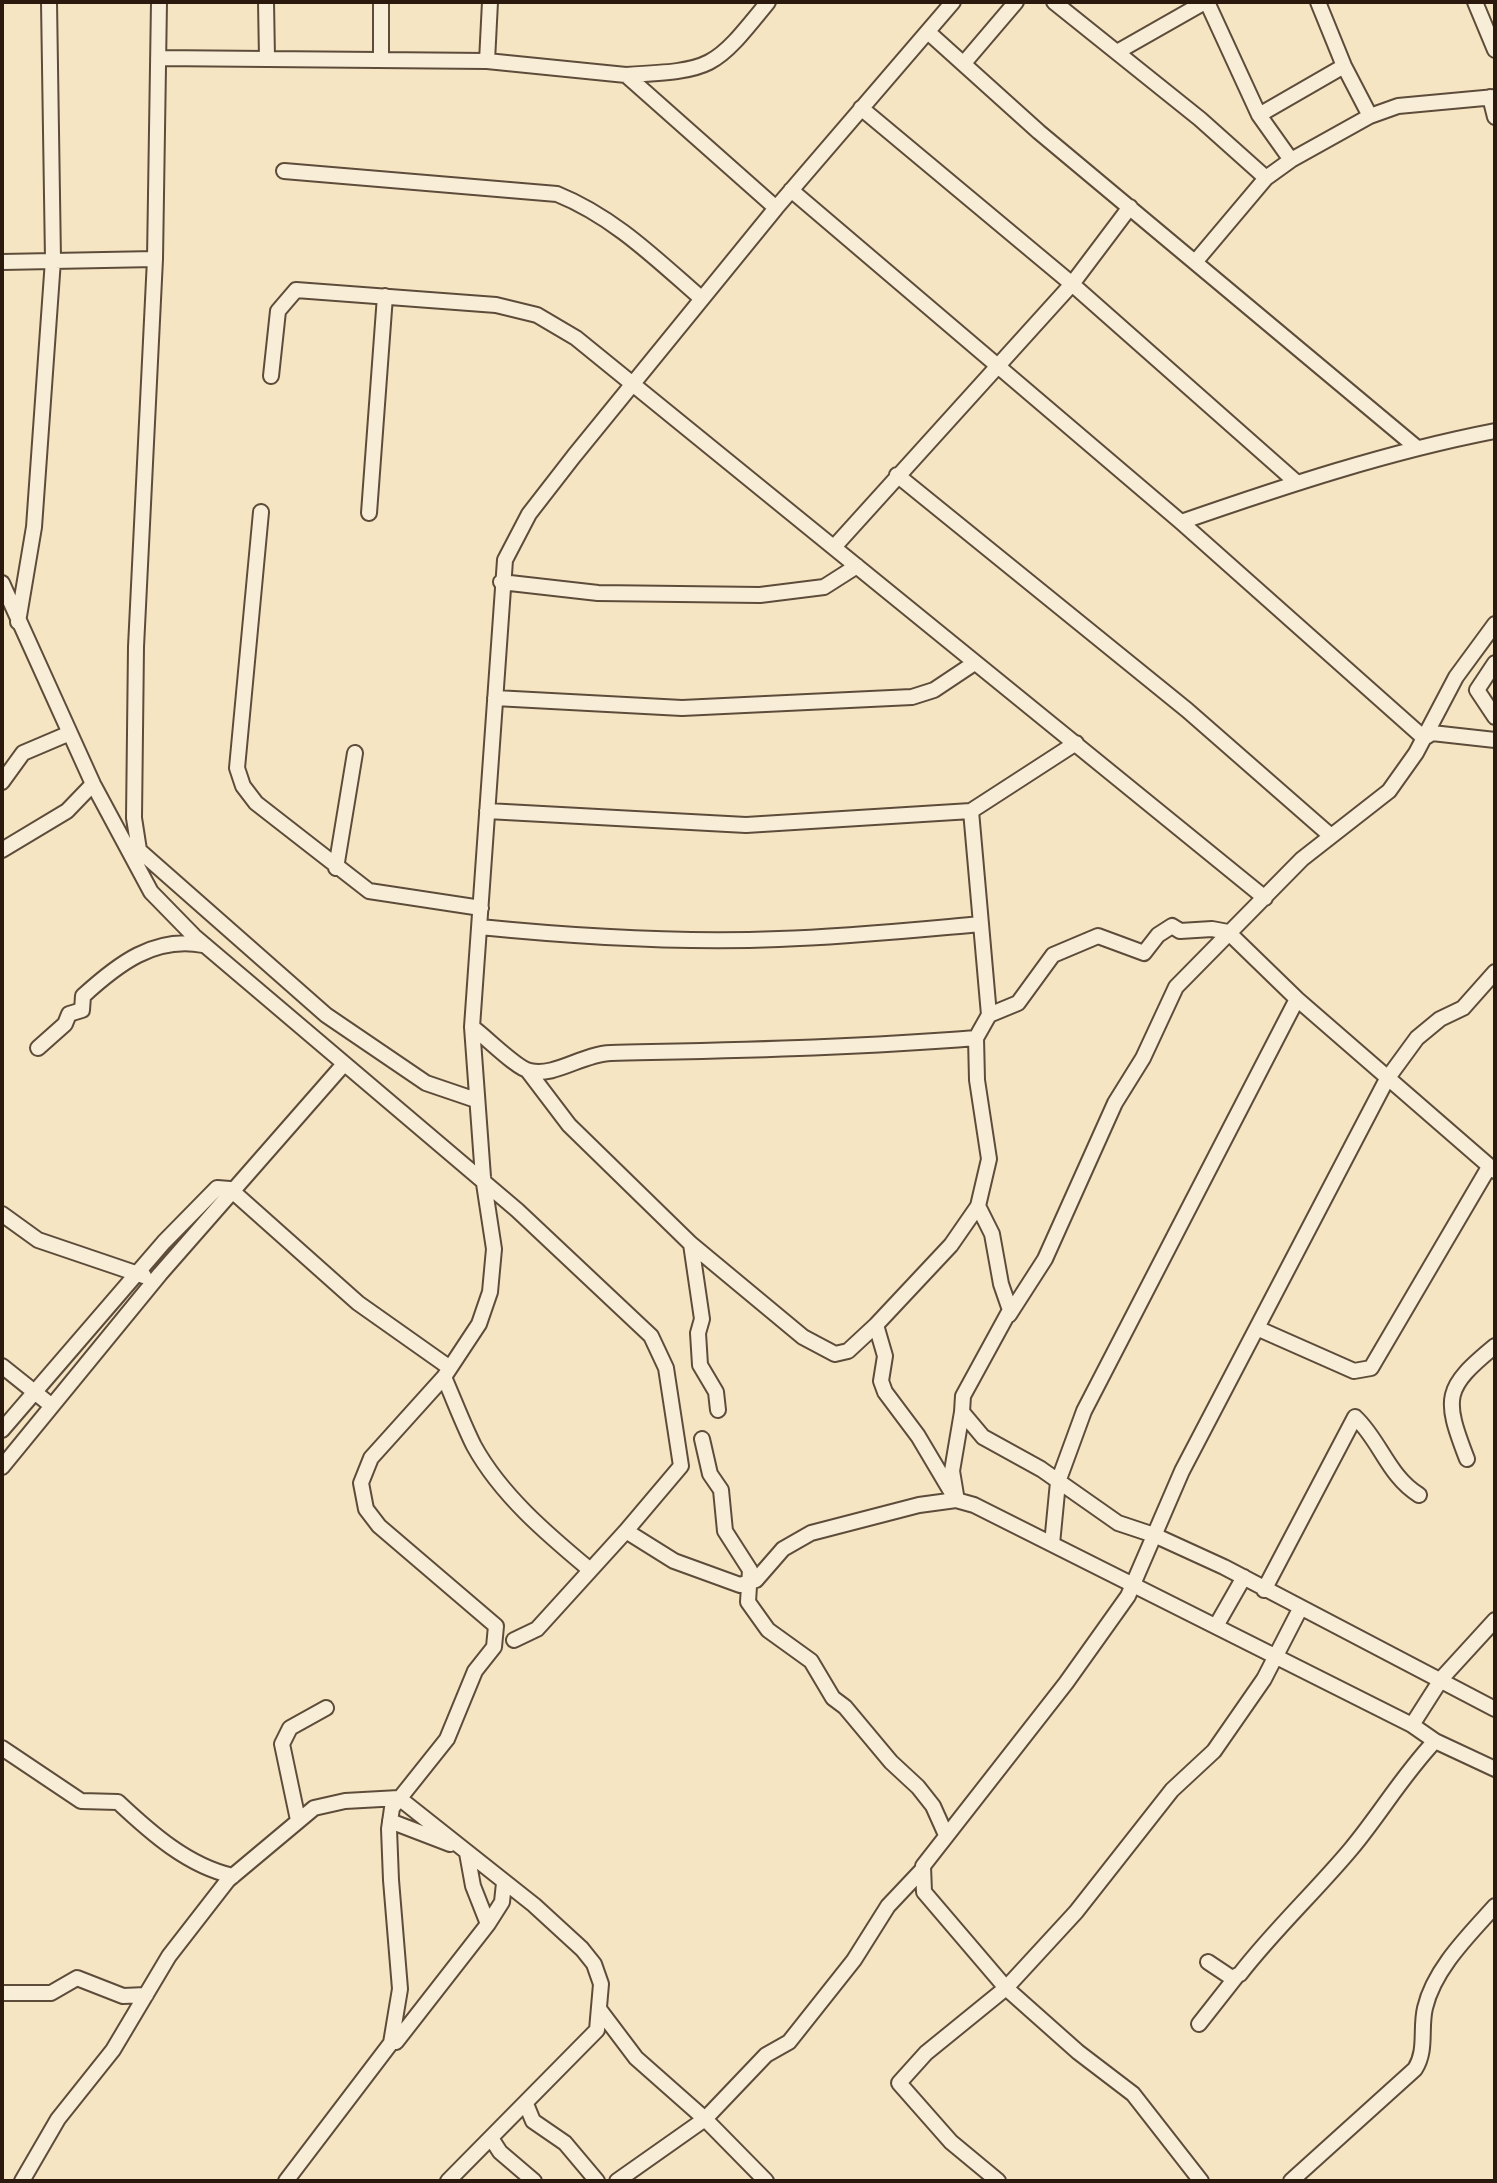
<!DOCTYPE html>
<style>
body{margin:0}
#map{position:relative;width:1497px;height:2183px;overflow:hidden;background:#f5e5c3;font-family:"Gentium Book Plus",serif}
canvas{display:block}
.frame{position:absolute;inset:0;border:4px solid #2c190e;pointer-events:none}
</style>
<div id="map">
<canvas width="1497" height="2183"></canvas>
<div class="frame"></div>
</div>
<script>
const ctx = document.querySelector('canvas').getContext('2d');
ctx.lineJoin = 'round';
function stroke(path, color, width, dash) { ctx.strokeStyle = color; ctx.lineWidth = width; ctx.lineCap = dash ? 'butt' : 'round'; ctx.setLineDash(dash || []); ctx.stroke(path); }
const minor = new Path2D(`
 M266 2 267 58
 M381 2V60
 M1054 2 1200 119 1266 178
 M1207 2 1259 115 1291 160
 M1318 2 1344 66 1370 116
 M1475 2 1495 50
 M928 32 1039 132 1416 447
 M1117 52 1205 2
 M158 58 487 61 626 75 776 208
 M487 61 490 2
 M964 63 1016 2
 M626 75C713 70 713 70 768 2
 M1490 97 1495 117
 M861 108 1072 284 1296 482
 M1259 115 1344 66
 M284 171 557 194C614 217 656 259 702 299
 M791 190 1181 522 1424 738 1432 733 1495 740
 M1196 261 1266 178 1291 160 1370 116 1398 106 1495 97
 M2 262 155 259 159 2
 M271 376 278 311 296 290 496 305 537 315 576 338 1265 898
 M897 475 1187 710 1331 836
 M261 512 237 768 243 786 256 803 369 891 481 908
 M369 513 385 296
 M1181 522C1285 486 1387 452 1495 431
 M835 546 1072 284 1130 207
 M501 582 598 593 760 595 824 587 857 566
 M2 583 93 784 151 892 194 936 517 1210 651 1336 666 1368 681 1466 626 1531
 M18 622 34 527 53 260 49 2
 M1495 663 1477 690 1495 717
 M495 698 682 708 912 697 934 690 973 664
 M2 782 23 753 70 733
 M487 811 746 825 971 811
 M133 845 326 1015 426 1083 476 1100
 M2 850 67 811 93 784
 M139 850 134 818 136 647 155 259
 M336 868 355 753
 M480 927C580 937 679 943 779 939 846 937 914 930 981 924L971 811 1076 743
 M989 1015 1018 1003 1053 955 1098 936 1144 953 1158 935 1172 926 1180 931 1212 929 1228 932 1297 999 1495 1171
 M472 1027C485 1036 517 1069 530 1071 555 1077 582 1054 611 1053 733 1050 854 1048 976 1038L989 1015 981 924
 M38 1048 65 1024 69 1014 82 1010 83 996C118 964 154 936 203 945
 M528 1071 569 1125 691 1244 803 1337 835 1354 848 1351 876 1325 951 1245 978 1206 989 1159 977 1080 976 1038
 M978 1206 992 1234 1001 1284 1010 1310 963 1396 962 1412 983 1437 1041 1469 1118 1523 1154 1535 1224 1567 1495 1709
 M2 1214 38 1240 144 1276
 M691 1244 702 1319 698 1333 700 1365 716 1392 718 1410
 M1009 1315 1045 1259 1115 1103 1143 1058 1176 987 1302 859 1389 791 1416 753 1456 677 1495 624
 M876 1325 885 1356 881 1381 885 1392 918 1436 956 1500
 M1259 1329 1354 1371 1371 1368 1489 1167
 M2 1366 52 1406
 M444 1377C454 1400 463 1424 474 1446 501 1495 547 1534 589 1569
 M2 1430 164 1242 217 1188 230 1189 358 1303 450 1368
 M702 1439 710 1474 721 1490 725 1531 750 1570 748 1602 768 1630 811 1661 833 1698 845 1707 891 1762 918 1787 933 1806 946 1835
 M1467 1459C1443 1397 1444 1388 1495 1346
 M2 1467 160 1274 344 1064
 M956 1495 952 1471 962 1412
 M1052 1544 1058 1482 1084 1411 1297 999
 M1264 1590 1355 1417C1380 1440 1388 1476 1419 1495
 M1216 1626 1244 1577
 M514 1640 537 1629 626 1531 674 1561 740 1585 756 1580 783 1549 811 1533 919 1505 956 1500 974 1505 1412 1725 1435 1741 1495 1769
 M1412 1725 1442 1678 1495 1620
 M2 1748 81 1801 118 1802C151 1833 188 1866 233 1876
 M298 1820 282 1744 290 1728 326 1708
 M390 1821 450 1844
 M467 1853 473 1886 488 1924
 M1208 1962 1232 1978 1240 1974C1274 1930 1315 1892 1351 1849 1381 1813 1402 1776 1435 1741
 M2 1993H51L77 1978 123 1996 146 1995
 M599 2009 636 2058 705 2119 766 2055 789 2042 854 1960 888 1906 922 1870
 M1199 2024 1236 1977
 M396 2042 488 1924 502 1902 504 1883
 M526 2104 533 2121 565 2143 597 2181
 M491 2138 500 2152 534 2181
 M22 2181 58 2119 113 2050 169 1956 228 1880 314 1808 345 1801 399 1798 534 1905 582 1949 594 1964 601 1984 597 2030 448 2181
 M286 2181 391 2043 400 1989 391 1880 389 1829 392 1808 447 1739 475 1671 494 1647 496 1626 379 1526 366 1509 361 1483 371 1458 444 1377 479 1324 490 1292 494 1249 483 1177 472 1027 505 560 529 514 574 456 776 208 953 2
 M617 2181 705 2119 766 2181
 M998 2181 951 2142 899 2083 926 2053 1006 1988 1076 1912 1172 1790 1214 1751 1264 1679 1300 1609
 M1201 2181 1133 2094 1078 2052 1006 1988 924 1892 923 1866 1066 1683 1128 1596 1182 1471 1387 1079 1417 1038 1440 1019 1463 1008 1495 972
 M1291 2181 1415 2069C1427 2050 1420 2029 1425 2008 1434 1969 1469 1935 1495 1906`);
stroke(minor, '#5e4c3b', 18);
stroke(minor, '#f8eed8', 14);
</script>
